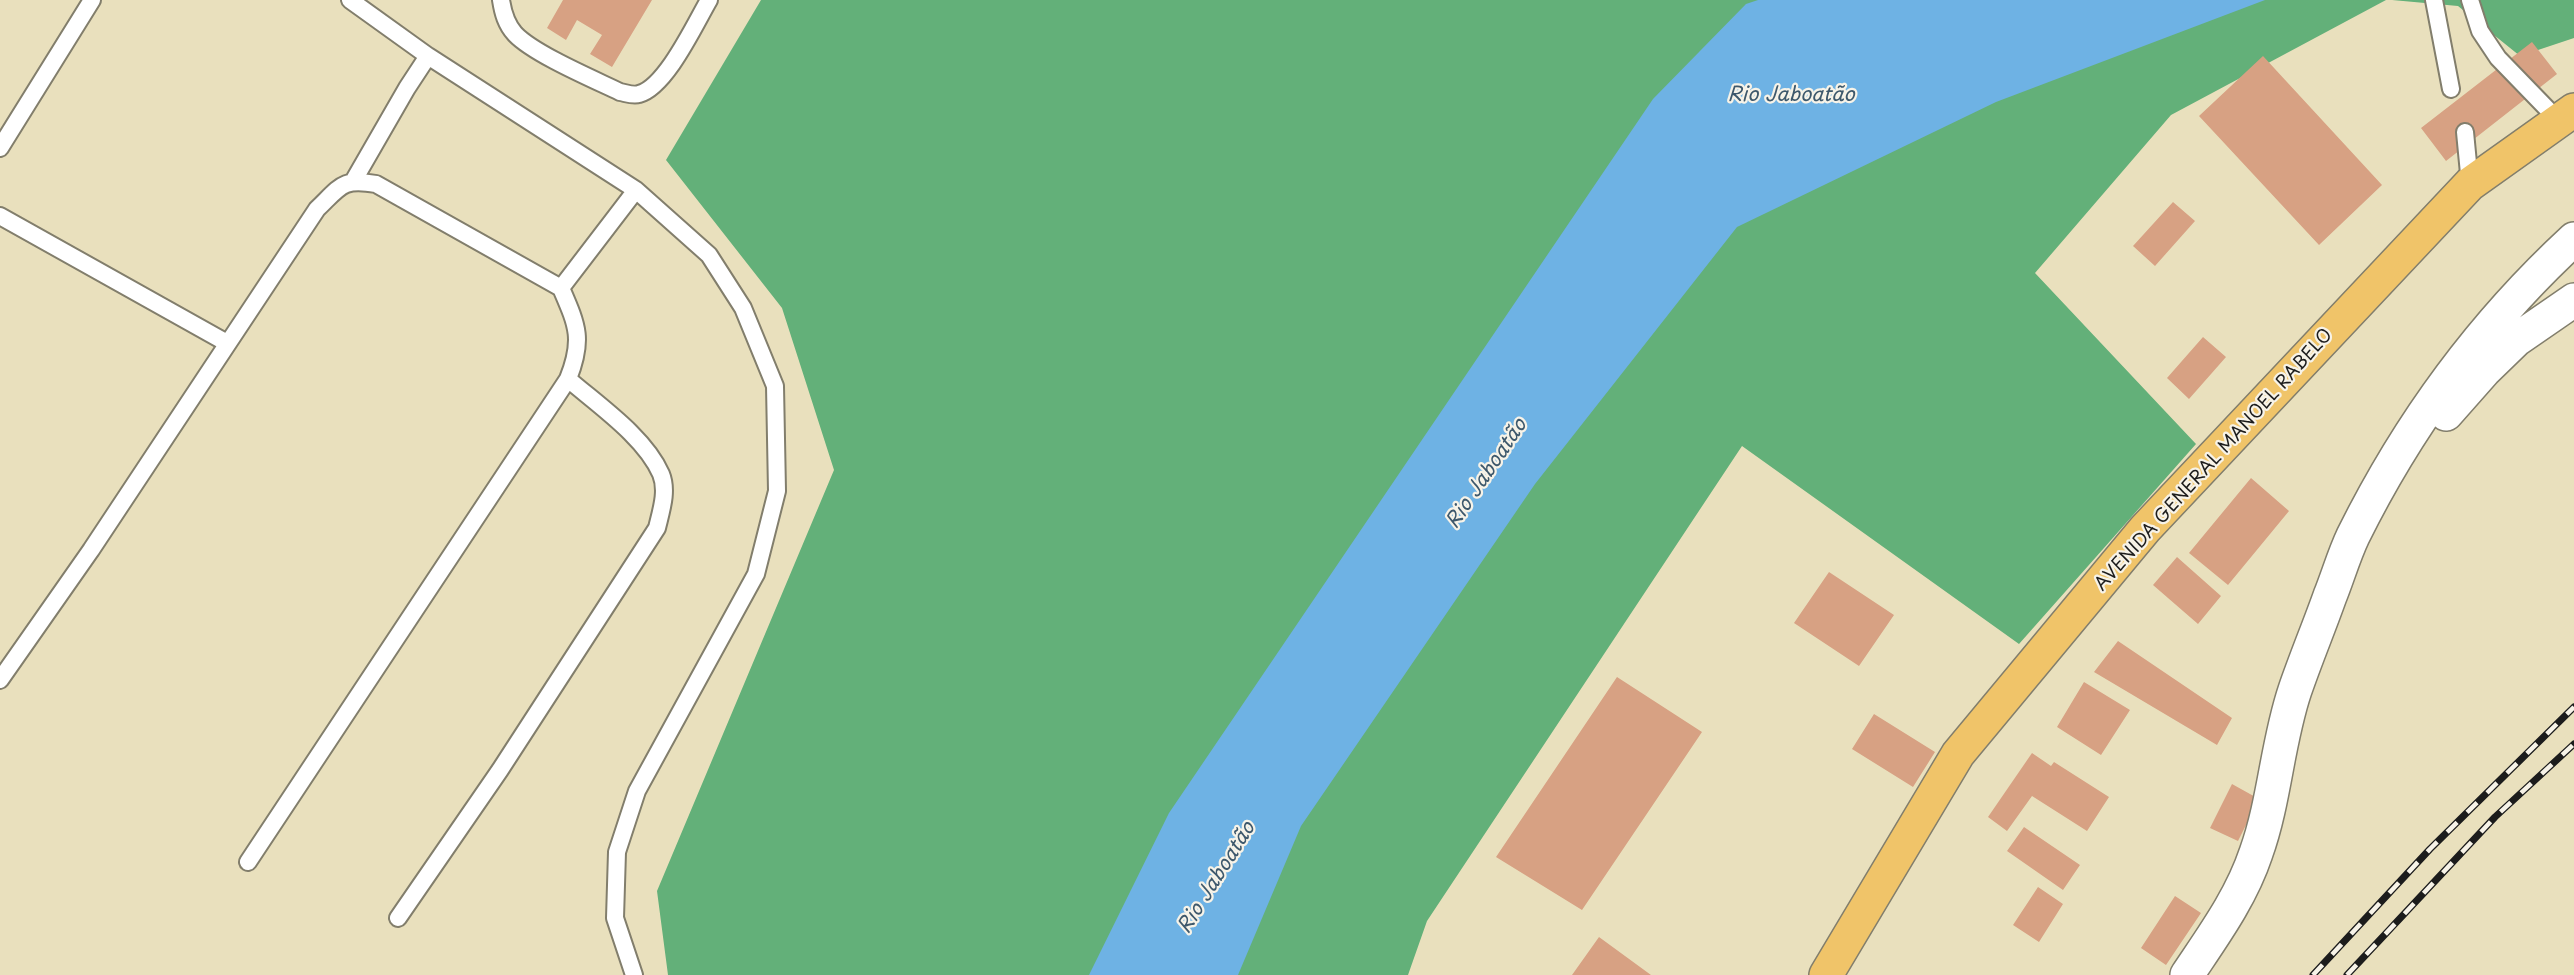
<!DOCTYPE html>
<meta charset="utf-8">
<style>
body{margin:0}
canvas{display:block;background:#e9e0bd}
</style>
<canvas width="2574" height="975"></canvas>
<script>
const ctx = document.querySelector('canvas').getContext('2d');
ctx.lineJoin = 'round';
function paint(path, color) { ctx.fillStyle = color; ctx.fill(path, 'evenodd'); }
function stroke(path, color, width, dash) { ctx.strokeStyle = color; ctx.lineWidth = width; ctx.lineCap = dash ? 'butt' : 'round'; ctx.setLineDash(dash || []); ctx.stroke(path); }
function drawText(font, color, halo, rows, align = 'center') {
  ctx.font = font + ' "Playpen Sans",sans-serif'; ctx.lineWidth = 4.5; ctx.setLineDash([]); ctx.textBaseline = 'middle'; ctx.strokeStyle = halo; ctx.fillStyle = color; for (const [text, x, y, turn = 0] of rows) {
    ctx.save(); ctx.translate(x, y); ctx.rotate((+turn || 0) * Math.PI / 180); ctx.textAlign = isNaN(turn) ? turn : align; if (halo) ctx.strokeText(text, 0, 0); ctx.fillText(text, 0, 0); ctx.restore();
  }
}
const forest = new Path2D(`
 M761 0H2386L2171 115 2035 273 2196 444 2019 644 1742 446 1427 921 1408 975H668L657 891 834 470 782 308 666 160Z
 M2392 0H2574V38L2520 56 2458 6Z`);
const water = new Path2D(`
 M1758 0H2265L1996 102 1737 227 1535 484 1301 826 1238 975H1089L1169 813 1653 99 1746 4Z`);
const building = new Path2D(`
 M563 0H652L612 67 590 54 602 35 577 20 566 40 547 28Z
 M2532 42 2557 74 2446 161 2421 128Z
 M2263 56 2382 185 2319 245 2199 116Z
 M2173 202 2195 221 2155 266 2133 246Z
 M2203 337 2226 357 2189 399 2167 378Z
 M2251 478 2289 511 2228 585 2189 553Z
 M2177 557 2221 596 2198 624 2153 585Z
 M1829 572 1894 615 1859 666 1794 623Z
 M2118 641 2232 718 2217 745 2094 672Z
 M1617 677 1702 732 1582 910 1496 857Z
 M2084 682 2130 710 2101 755 2057 727Z
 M1874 714 1935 752 1913 787 1852 749Z
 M2032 753 2051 766 2054 762 2109 797 2087 831 2032 796 2007 831 1988 817Z
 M2232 784 2259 799 2238 841 2210 828Z
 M2024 827 2080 865 2063 890 2007 851Z
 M2038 887 2063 904 2039 942 2013 925Z
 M2175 896 2201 913 2166 965 2141 948Z
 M1599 937 1651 975H1572Z`);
const lane = new Path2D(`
 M350 0 428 56 636 190 709 255 743 308 775 386 777 491 756 574 637 791 617 852 615 918 634 975
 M501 0C503 13 506 24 515 34 534 54 593 79 620 92 626 93 633 96 639 94 666 87 695 24 709 0
 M2434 0 2451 89
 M2470 0 2480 31 2498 58 2559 121
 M2465 132 2470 184
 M0 148 92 0
 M354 180 407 88 428 56
 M0 216 227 343
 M0 680 91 550 317 209C341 186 342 178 376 184L561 288 636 190
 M248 862 568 379C584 339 577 325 561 288
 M398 918 500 770 657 528C661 511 668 491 661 474 645 437 598 405 568 379`);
const street = new Path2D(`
 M2446 414 2484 371 2516 340 2574 300
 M2187 975C2213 936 2241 898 2256 853 2275 800 2277 743 2295 690 2306 658 2319 627 2330 596 2338 576 2344 555 2353 536 2408 425 2483 323 2574 239`);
const primary = new Path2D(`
 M1826 975 1958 754 2145 529 2470 184 2574 110`);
const rail = new Path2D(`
 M2313 975 2430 849 2574 707
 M2347 975 2495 817 2574 744`);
const streetNames = [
 ["AVENIDA GENERAL MANOEL RABELO",2214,460,-48]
];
const waterNames = [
 ["Rio Jaboatão",1791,95],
 ["Rio Jaboatão",1487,474,-56],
 ["Rio Jaboatão",1217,878,-58]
];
paint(forest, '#63b079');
paint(water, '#6eb2e4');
paint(building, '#d7a183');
stroke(lane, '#827e6c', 20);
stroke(street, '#827e6c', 36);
stroke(primary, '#827e6c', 36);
stroke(lane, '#fff', 16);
stroke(street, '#fff', 33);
stroke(primary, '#f0c469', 33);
stroke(rail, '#1c1c1c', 7);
stroke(rail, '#f7f3e8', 4.5, [14]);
drawText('18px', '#1c1c1c', '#f7f3e8', streetNames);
drawText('italic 20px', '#3d586c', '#f7f3e8', waterNames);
</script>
